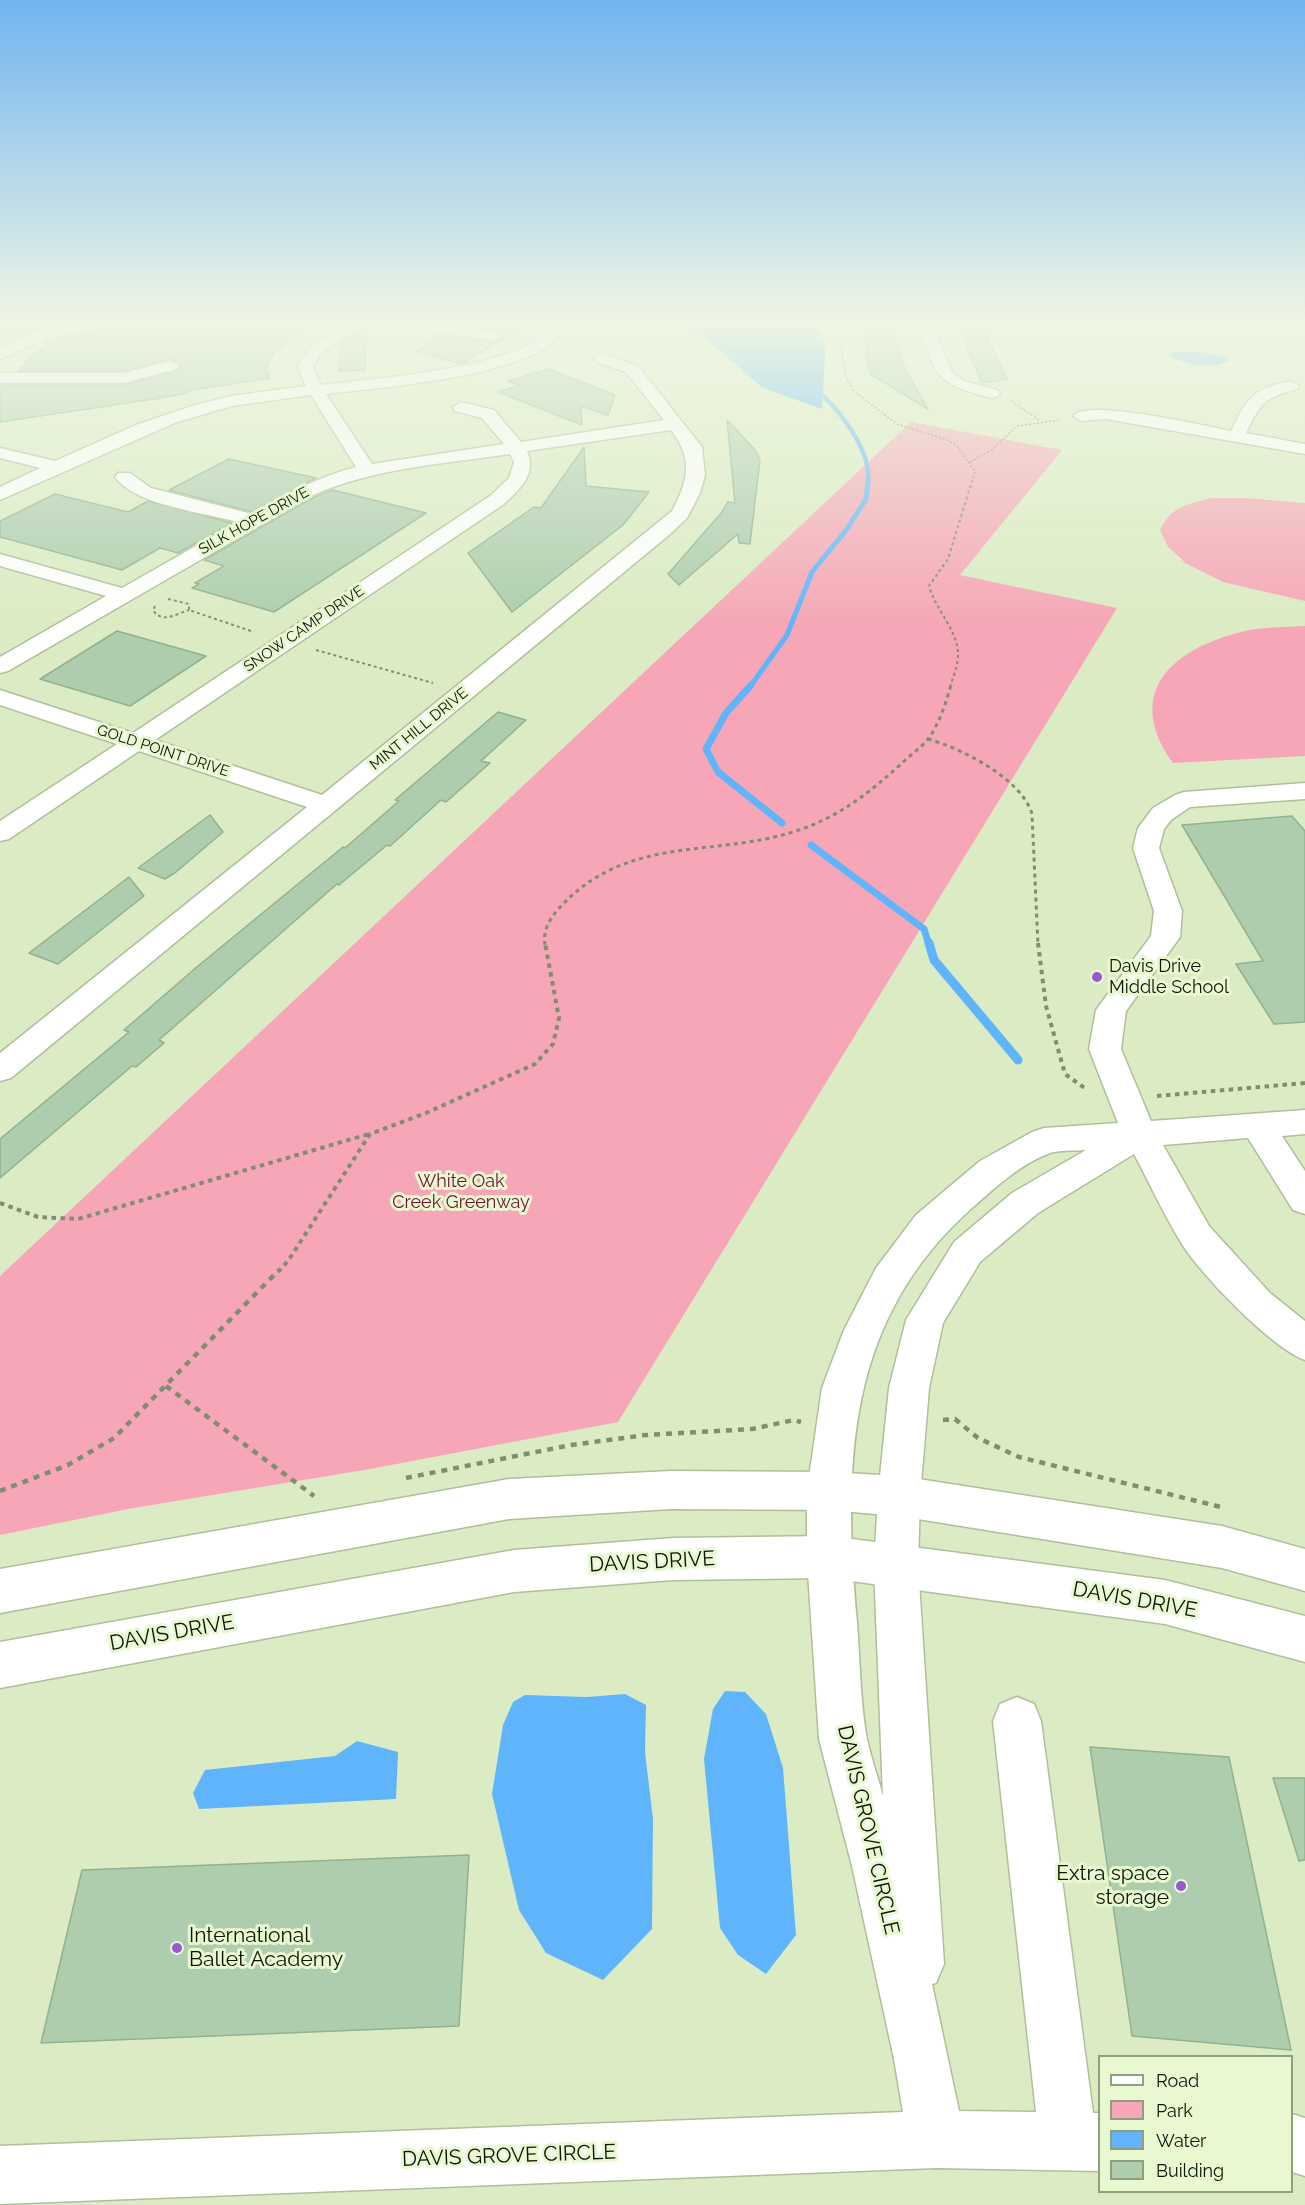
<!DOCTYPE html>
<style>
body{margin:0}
#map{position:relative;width:1305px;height:2205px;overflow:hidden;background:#dbecc4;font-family:Raleway,sans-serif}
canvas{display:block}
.legend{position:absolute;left:1098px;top:2055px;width:195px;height:138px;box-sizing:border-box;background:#e8f9d1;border:2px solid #919d80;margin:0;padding:8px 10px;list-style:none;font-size:18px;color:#0f1407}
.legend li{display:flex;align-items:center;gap:12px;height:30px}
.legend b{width:30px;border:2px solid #919d80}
</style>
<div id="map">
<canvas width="1305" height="2205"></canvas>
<ul class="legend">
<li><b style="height:8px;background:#fff"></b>Road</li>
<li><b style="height:16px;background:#f6a6b6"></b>Park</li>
<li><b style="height:16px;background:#60b4fb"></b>Water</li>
<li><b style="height:16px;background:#adcdae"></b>Building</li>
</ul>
</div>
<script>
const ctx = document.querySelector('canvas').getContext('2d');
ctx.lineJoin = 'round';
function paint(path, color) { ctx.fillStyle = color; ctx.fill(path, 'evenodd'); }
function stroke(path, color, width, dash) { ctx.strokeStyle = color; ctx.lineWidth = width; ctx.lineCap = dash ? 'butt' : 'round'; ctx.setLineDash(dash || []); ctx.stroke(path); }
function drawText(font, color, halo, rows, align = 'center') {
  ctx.font = font + ' Raleway,sans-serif'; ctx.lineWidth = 6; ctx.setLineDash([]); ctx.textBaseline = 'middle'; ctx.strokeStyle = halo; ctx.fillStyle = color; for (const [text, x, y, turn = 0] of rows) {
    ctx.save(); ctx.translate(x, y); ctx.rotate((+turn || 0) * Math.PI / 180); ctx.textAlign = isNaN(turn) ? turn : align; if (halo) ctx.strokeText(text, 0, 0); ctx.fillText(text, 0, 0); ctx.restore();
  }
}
const green = new Path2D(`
 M911 422 1062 450 960 575 1117 608 618 1422 370 1469 128 1509 0 1535V1276Z
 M1211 498H1246L1305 503V601L1223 582 1179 560 1185 562 1168 547 1160 530C1171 506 1187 505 1211 498Z
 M1305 626V756L1173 763C1120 689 1178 645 1250 630 1267 627 1287 627 1305 626Z`);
const water = new Path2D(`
 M667 320H815L817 331 826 342 822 409 763 388 698 332 665 326Z
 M1173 352H1201L1230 358C1218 373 1185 364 1169 356Z
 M725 1691 745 1692 766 1714 783 1768 796 1935 766 1974 738 1955 720 1928 704 1759 713 1709Z
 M625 1694 646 1705 645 1752 653 1819 652 1929 603 1980 546 1953 519 1910 492 1794 503 1725 513 1702 525 1695 587 1697Z
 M357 1741 398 1752 396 1799 199 1809 193 1793 205 1770 335 1756Z`);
const streamFar3 = new Path2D(`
 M815 389C838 407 872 451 868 482`);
const streamFar2 = new Path2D(`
 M750 687 787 635 812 572 847 529 866 499 868 481`);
const streamFar1 = new Path2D(`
 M751 685 726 713 706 749 718 772 782 823
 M811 845 924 929 929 945`);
const stream = new Path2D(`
 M929 943 934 960 1018 1060`);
const building = new Path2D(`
 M0 320H85L38 329 19 337 0 333Z
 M130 320H281L314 324 274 352 266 368 270 378 186 391 187 393 161 398 0 422V385H124L179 370 180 364 170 359 124 371H18L29 362H24L49 344 44 343 121 326Z
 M461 320H535L461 364 416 351 439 335 493 342 502 337 493 330 454 324Z
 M860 320H889L905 369 928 409 870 374 865 349H868Z
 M955 320H979L1007 379 982 383Z
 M360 331H366L365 370 339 371 341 343Z
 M548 369 615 395 608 415 581 406 582 425 498 392 519 385 508 381Z
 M727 420 755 450 760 460 750 544 739 543 738 534 679 585 668 574 722 512 728 502 735 503Z
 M584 447 586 486 649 492 623 525 512 612 468 553 534 507 541 508Z
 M229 459 316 478 252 512 169 490Z
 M333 490 426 513 274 612 192 588 199 584 195 583 224 566 204 560 312 498Z
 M55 494 128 512 148 501 232 523 178 553 160 548 122 570 0 537V521Z
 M117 631 206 656 130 706 40 679Z
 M498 712 526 720 481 761 490 763 446 802 441 800 390 846 387 845 339 885 337 884 159 1040 164 1043 136 1067 132 1066 0 1178V1139L129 1032 124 1030 198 966 343 847 345 848 399 801 395 800Z
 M210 815 223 832 176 872 165 879 138 868Z
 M1292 816 1305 831V1022L1274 1024 1236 964 1263 961 1182 825Z
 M129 877 144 896 58 964 29 953Z
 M1090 1747 1229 1757 1291 2050 1132 2036Z
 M1273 1778H1305V1860L1299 1861Z
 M469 1855 459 2026 41 2043 82 1870Z`);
const pathFar4 = new Path2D(`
 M837 320 846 378 855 392 897 424 947 440 957 446 975 471 972 482
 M1011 401 1039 420
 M970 462 992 450 1017 426 1060 420`);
const pathFar3 = new Path2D(`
 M168 599 189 604V610L254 632
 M155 606 153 610C161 624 177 614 189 610
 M316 650 433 683
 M950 687C953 677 958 665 958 655 958 630 935 609 929 586L948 559 972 481`);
const pathFar2 = new Path2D(`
 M928 739C961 748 1022 779 1032 814L1038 945
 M545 945C542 928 553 914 565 902 633 834 718 858 799 830 840 816 869 793 901 764 909 756 921 748 928 739 939 725 946 702 951 685`);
const pathFar1 = new Path2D(`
 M1038 943 1046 1006 1065 1074 1086 1089
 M1157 1096 1305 1083
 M0 1203 38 1217 78 1219 369 1134
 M278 1272 288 1261 370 1134 426 1113 535 1064 553 1044 559 1018 545 943`);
const path = new Path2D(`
 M166 1386 314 1496
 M943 1420 955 1419 978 1438 1019 1457 1221 1507
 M406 1478 571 1445 646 1435 752 1429 794 1420 801 1422
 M0 1491 68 1465 114 1438 279 1270`);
const minor = new Path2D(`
 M95 320H128L121 324 49 338 0 359V348L38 331Z
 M353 320H404L493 332 500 336 493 340 368 323 321 353 313 366 321 385C373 379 501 369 540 337 546 332 551 325 555 320H570C565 328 557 339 550 345 502 378 385 387 326 394L372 464 504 444 482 418 455 411 453 407 461 402 494 410 521 442 664 420 626 372 597 362 594 359 597 356 602 354 638 366 702 447 705 475 700 493 687 518 669 535 11 1078 0 1081V1053L307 807 139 751 9 839 0 841V821L117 744 0 705V690L133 733 490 496 509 478 514 462 510 454C443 464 373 468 311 496L8 671 0 673V657L106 596 0 566V554L122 588 238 522C206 513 134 505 115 477L118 473H130L151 488 252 514C286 494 318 477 356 467L311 395 232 406 177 422 0 500V487L40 468 0 458V448L55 461 136 425 195 405 231 396 306 386 297 366 311 347ZM671 430C693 459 689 479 672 511L322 795 155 740 504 504C520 489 537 474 527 451Z
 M916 320H930L952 372 964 381 998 390 1000 393 998 396 992 398C930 382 938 376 916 320Z
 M1278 320H1293L1286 324Z
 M171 361 179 366 177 369 124 383H0V373H124Z
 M1291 381 1299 386 1297 389C1263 398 1261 403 1246 433L1305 444V454L1106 419 1081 421 1073 416C1087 398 1205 426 1231 431 1247 398 1253 388 1291 381Z
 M1305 783V799L1190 807 1171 820 1164 829 1159 848 1182 911 1180 937 1126 1011 1121 1049 1151 1121 1305 1110V1134L1282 1136 1305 1171V1214L1293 1210 1248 1138 1163 1145 1209 1226 1270 1293 1305 1321V1360C1273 1349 1200 1274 1182 1244 1164 1215 1150 1184 1134 1154L1038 1213 980 1262 943 1323 929 1388 920 1496 918 1566 944 1964 936 1983 932 1984 959 2111 1036 2112 993 1721 1000 1704 1017 1697 1034 1704 1041 1721 1093 2113H1100V2171L936 2168 0 2204V2146L903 2112 894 2059 852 1866 819 1739 807 1557V1491L822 1388 844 1330 876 1268 916 1215 980 1161 1032 1132 1044 1128 1118 1123 1089 1049 1096 1010 1151 936 1154 911 1133 848 1138 828 1153 808 1175 795 1184 792ZM1086 1150 1012 1193 954 1242 906 1320 889 1388 878 1496 874 1566 883 1796C878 1777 871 1758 867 1739 860 1702 860 1660 857 1622 843 1464 845 1321 972 1208 995 1188 1020 1164 1050 1153 1060 1150 1075 1151 1086 1150Z
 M1292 2114 1305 2118V2176L1292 2172Z`);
const major = new Path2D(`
 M671 1471 828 1472 899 1476 1222 1526 1305 1549V1591L1222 1568 899 1516 828 1510 671 1509 509 1519 0 1613V1569L509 1479Z
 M829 1536 1165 1580 1305 1616V1662L1165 1624 829 1578 673 1580 514 1592 0 1688V1642L514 1550 673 1538Z`);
const markers = [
 [1097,977,6,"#9858ce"],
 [1181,1886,6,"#9858ce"],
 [177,1948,6,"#9858ce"]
];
const farStreetnames = [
 ["SILK HOPE DRIVE",254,521,-29],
 ["SNOW CAMP DRIVE",304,629,-34],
 ["MINT HILL DRIVE",419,729,-39],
 ["GOLD POINT DRIVE",163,751,18]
];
const poiNames = [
 ["Davis Drive",1109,967],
 ["Middle School",1109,988]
];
const parkNames = [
 ["White Oak",461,1182],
 ["Creek Greenway",461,1203]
];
const nearStreetnames = [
 ["DAVIS DRIVE",652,1562,-3],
 ["DAVIS DRIVE",1135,1600,10],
 ["DAVIS DRIVE",172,1633,-10],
 ["DAVIS GROVE CIRCLE",868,1830,77],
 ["DAVIS GROVE CIRCLE",509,2156,-2]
];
const nearPoinames = [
 ["Extra space",1169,1874],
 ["storage",1169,1898],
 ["International",189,1936,"left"],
 ["Ballet Academy",189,1960,"left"]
];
paint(green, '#f6a6b6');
paint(water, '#60b4fb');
stroke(streamFar3, '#60b4fb', 4.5);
stroke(streamFar2, '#60b4fb', 5);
stroke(streamFar1, '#60b4fb', 7);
stroke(stream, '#60b4fb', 9);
paint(building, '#adcdae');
stroke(building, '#91b192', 1.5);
stroke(minor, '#afbf99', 3);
stroke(major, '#afbf99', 3);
stroke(pathFar4, '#818d71', 1.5, [2, 2]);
stroke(pathFar3, '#818d71', 2, [3, 3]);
stroke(pathFar2, '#818d71', 3, [4, 4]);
stroke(pathFar1, '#818d71', 4, [4.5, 4.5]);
stroke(path, '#818d71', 4.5, [6, 6]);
paint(minor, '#fff');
paint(major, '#fff');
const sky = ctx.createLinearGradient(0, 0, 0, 628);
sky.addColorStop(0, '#71b4f0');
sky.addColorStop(0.51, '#eff6e4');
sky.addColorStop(1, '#eff6e400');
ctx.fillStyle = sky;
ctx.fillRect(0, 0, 1305, 628);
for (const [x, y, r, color] of markers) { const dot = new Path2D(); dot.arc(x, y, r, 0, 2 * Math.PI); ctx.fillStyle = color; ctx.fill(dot); stroke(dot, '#e8f9d1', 2); }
drawText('15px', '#0f1407', '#e8f9d1', farStreetnames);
drawText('18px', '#0f1407', '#e8f9d1', poiNames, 'left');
drawText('18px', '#701132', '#e8f9d1', parkNames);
drawText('21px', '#0f1407', '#e8f9d1', nearStreetnames);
drawText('21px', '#0f1407', '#e8f9d1', nearPoinames, 'right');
</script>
